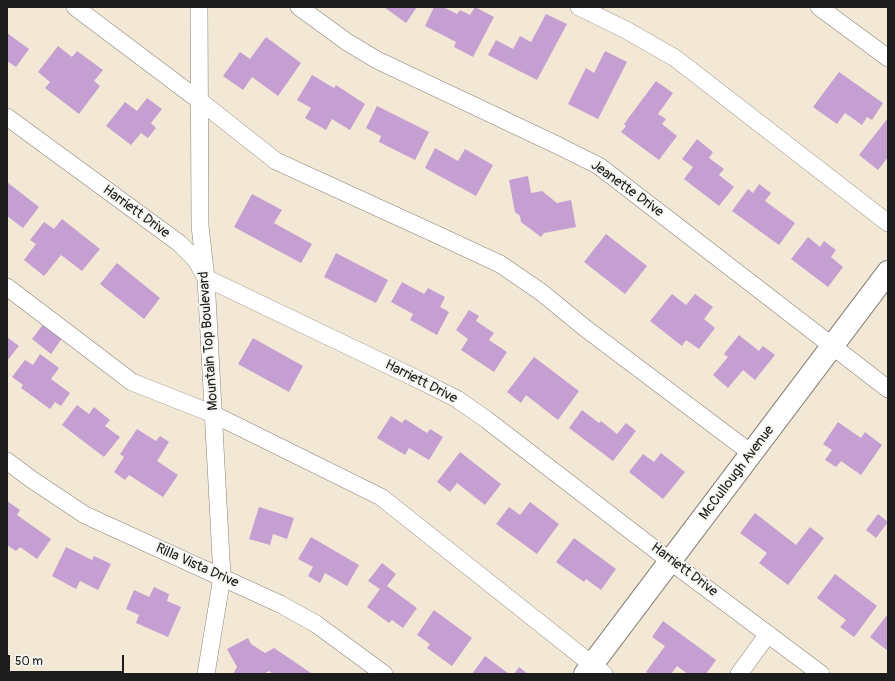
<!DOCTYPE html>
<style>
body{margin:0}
#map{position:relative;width:895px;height:681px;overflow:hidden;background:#f3e8d5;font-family:Pangolin,sans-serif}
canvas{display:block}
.frame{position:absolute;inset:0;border:8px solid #1c1c1c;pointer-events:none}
.scale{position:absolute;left:8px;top:655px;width:116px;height:18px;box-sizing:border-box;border:2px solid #1c1c1c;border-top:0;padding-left:5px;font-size:12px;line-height:14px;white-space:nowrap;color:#1c1c1c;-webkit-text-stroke:3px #f6f6f2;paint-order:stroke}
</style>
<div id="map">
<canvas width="895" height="681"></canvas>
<div class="frame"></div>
<div class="scale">50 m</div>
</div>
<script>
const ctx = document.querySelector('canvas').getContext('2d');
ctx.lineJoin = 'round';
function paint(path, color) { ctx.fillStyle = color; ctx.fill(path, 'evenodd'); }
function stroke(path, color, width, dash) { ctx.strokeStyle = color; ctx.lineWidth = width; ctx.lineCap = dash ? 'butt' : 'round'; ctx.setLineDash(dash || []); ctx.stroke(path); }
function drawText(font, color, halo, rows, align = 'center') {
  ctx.font = font + ' Pangolin,sans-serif'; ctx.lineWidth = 4; ctx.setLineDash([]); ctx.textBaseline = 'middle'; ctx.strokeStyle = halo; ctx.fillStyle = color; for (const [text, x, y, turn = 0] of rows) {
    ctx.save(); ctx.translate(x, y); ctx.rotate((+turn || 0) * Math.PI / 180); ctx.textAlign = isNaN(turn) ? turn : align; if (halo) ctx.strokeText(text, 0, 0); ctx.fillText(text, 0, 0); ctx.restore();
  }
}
const building = new Path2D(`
 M384 7H417L406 23Z
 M434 7H443L457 14 460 10 470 15 475 7 494 17 473 57 454 47 456 42 425 26Z
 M546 14 567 24 537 80 488 55 496 40 513 49 520 36 531 42Z
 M7 33 29 49 16 67 7 61Z
 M266 37 301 63 278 96 252 77 243 90 223 76 240 52 250 59Z
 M58 46 72 57 77 51 103 70 94 81 100 86 79 114 45 88 50 82 38 72Z
 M605 51 627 62 598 119 568 104 586 68 594 73Z
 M839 72 883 103 872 120 867 117 862 125 845 113 837 124 813 107Z
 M312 75 334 88 336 85 365 104 350 130 332 119 326 130 305 118 311 108 297 100Z
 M656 81 673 93 658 114 666 119 662 124 677 136 659 160 621 132 626 126 624 124Z
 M147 98 162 109 151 123 156 128 148 138 141 133 131 145 106 126 125 102 137 111Z
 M377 106 429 132 415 160 379 142 381 136 366 128Z
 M888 118V157L878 170 859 155Z
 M697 139 713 152 709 158 724 169 719 175 734 187 719 206 684 179 693 167 682 159Z
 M435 148 458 161 465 149 493 165 476 196 425 168Z
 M528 176 531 193 542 191 557 203 571 200 576 227 544 233 541 237 521 222 520 216 515 212 509 180Z
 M7 182 39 207 23 228 7 216Z
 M759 184 771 193 765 201 795 223 779 245 732 211 748 189 753 193Z
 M252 194 282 210 274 223 312 244 301 263 234 227Z
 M62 219 100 249 82 271 61 255 44 276 24 260 36 244 30 240 44 222 54 229Z
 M606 234 647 266 625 294 584 262Z
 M808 237 820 247 824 241 836 250 831 257 843 267 828 287 791 259Z
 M336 253 388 280 376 303 324 277Z
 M117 263 160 298 144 319 100 284Z
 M402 282 424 294 428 288 445 297 440 307 449 312 437 335 410 320 413 314 391 302Z
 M672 294 686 305 695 294 713 307 704 319 715 328 699 349 686 340 682 346 650 321Z
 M469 310 479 316 476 321 494 333 489 340 507 352 494 372 461 350 468 339 456 330Z
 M44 323 63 337 51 354 32 339Z
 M739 335 759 351 763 346 775 355 755 380 743 370 728 388 713 375 728 357 724 354Z
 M7 337 19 346 7 361Z
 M253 338 303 366 289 392 238 364Z
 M40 354 59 368 51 379 70 393 61 406 55 402 50 409 21 388 23 385 12 377 25 360 33 365Z
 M534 357 579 391 558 420 526 395 521 403 507 392Z
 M77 405 89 414 94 407 110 420 105 426 120 437 104 457 62 425Z
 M582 410 599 423 601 421 617 434 626 423 636 431 613 461 569 428Z
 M391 416 402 423 405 419 427 433 430 429 443 437 429 460 409 448 405 455 377 438Z
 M838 422 861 438 865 432 882 445 861 475 841 461 836 467 825 460 832 450 823 444Z
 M137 429 156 441 160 436 169 442 157 461 178 475 163 497 129 475 125 480 114 472 124 457 120 454Z
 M460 452 501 484 485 505 457 483 450 492 437 482Z
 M661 453 685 472 663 499 629 472 643 454 654 462Z
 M7 501 20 510 17 515 51 539 37 559 20 547 16 551 7 545Z
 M530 502 559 524 537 554 496 524 509 507 520 515Z
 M259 507 294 518 287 539 273 534 270 545 249 539Z
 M755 513 796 545 810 527 824 538 788 585 759 563 767 553 740 533Z
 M878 514 888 522 876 538 866 530Z
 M311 537 359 565 347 586 325 573 320 583 308 576 313 567 298 559Z
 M574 538 616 569 601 590 586 579 584 582 556 562Z
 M66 547 92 560 94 556 111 564 98 590 80 581 76 589 52 576Z
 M382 563 396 574 387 586 417 608 403 628 392 620 389 623 367 607 380 589 368 581Z
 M835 574 877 606 854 637 840 627 846 620 817 598Z
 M154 587 169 594 167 601 181 607 168 637 136 623 139 615 126 609 134 590 149 597Z
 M434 610 472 638 452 666 427 648 430 644 417 635Z
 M888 614V651L870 637Z
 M663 621 716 660 706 674H688L677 666 671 674H649L646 672 665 646 652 637Z
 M248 638 251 644 265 653 274 648 311 673 273 674 269 671 264 674H233L237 667 227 649Z
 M485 656 509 674H472Z
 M519 667 528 674H514Z`);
const minor = new Path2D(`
 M75 7 200 101 276 161 440 236 500 264 541 292 585 328 751 453
 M199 7 200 226 206 278 222 577 206 674
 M299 7 347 42 377 60 557 145 599 166 888 389
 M579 7 626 30 675 58 888 223
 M819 7 888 58
 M7 117 179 243 196 260 206 278 413 377 457 399 487 420 670 561 821 674
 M7 287 132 382 213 414 381 497 604 674
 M7 461 31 479 85 515 280 604 316 624 384 674
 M739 674 768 634`);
const major = new Path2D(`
 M585 674 888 272`);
const streetNames = [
 ["Jeanette Drive",627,189,36],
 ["Harriett Drive",136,212,36],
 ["Mountain Top Boulevard",209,341,-94],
 ["Harriett Drive",421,382,27],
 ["McCullough Avenue",737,473,-53],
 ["Rilla Vista Drive",197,566,24],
 ["Harriett Drive",684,570,37]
];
paint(building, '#c59fd1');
stroke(minor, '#888278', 18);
stroke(major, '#888278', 24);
stroke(minor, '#fff', 17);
stroke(major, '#fff', 22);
drawText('14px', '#1c1c1c', '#f6f6f2', streetNames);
</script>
